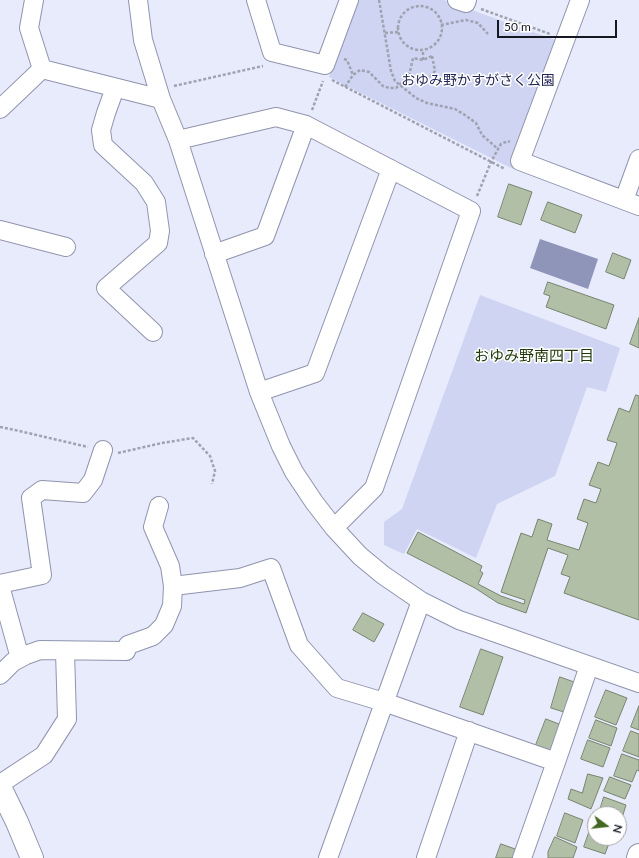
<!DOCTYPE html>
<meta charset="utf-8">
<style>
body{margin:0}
#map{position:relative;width:639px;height:858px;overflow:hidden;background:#e8ebfc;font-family:Lato,sans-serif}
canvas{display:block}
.north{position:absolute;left:587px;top:806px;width:40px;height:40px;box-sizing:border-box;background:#fff;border:1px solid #a2a3a6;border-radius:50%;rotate:105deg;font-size:11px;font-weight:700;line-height:16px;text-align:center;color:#161821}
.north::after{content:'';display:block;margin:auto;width:14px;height:18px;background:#416721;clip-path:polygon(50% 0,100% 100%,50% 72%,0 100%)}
.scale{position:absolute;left:497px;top:20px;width:120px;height:18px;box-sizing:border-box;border:2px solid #161821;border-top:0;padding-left:5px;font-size:12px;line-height:14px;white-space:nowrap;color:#161821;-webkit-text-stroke:3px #fff;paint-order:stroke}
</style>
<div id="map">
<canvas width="639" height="858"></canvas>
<div class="north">N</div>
<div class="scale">50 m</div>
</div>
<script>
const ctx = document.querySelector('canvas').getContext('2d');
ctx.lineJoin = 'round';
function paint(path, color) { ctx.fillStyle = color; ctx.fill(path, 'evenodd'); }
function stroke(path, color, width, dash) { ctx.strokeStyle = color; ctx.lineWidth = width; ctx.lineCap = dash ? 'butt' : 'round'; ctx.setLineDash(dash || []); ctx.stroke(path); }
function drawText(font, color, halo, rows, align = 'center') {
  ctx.font = font + ' Lato,"Noto Sans JP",sans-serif'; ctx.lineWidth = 3; ctx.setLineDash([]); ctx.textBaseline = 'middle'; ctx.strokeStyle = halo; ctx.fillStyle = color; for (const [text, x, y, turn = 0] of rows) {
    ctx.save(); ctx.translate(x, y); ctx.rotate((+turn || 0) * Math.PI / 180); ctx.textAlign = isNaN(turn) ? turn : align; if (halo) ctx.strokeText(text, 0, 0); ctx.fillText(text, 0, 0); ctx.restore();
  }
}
const green = new Path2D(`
 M355 0H444L558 41 515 170 329 77Z
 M480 295 620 348 606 392 587 387 555 476 497 504 476 558 417 529 404 554 384 545V522L402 509Z`);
const water = new Path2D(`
 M540 239 598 259 588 289 530 268Z`);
const building = new Path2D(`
 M509 184 532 192 521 225 498 217Z
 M548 202 582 215 575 233 541 220Z
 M613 253 631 260 624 279 606 272Z
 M548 282 614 305 606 329 546 307 550 296 544 294Z
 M639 318V348L630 344Z
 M636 395 639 396V620L564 593 570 577 561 574 568 555 548 548 526 613 498 603 475 588 407 553 418 532 482 566 480 571 483 573 478 584 501 596 524 604 525 600 501 592 521 533 532 537 538 519 552 524 547 540 579 550 588 523 577 519 584 499 596 503 601 489 589 485 598 462 609 466 617 443 607 440 619 408 629 412Z
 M363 613 384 624 374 642 353 630Z
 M481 649 503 657 483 715 460 707Z
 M560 677 577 683 567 713 551 708Z
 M606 690 627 698 616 725 595 717Z
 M639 706V730L631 727Z
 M546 719 564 726 555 752 536 745Z
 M596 720 617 728 611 746 589 738Z
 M631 731 639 734V757L623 751Z
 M588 740 610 748 603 767 581 759Z
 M622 754 639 760V771L637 770 632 782 614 776Z
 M588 774 603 778 591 809 568 799 571 789 582 793Z
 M610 777 631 785 625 799 604 791Z
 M604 797 626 805 622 818 619 817V814H611L600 810Z
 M565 813 583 820 575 843 557 836Z
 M590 830 595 832V838H611L605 854 584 847Z
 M555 837 577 847 573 858H548V852Z
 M501 844 518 850 515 858H496Z`);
const path = new Path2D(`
 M379 0 391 71 395 81 416 98 427 103 455 109 465 115 476 123 482 135 498 149
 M398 28a22 22 0 1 1 44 0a22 22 0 1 1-44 0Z
 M481 9 550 34
 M441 25 466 20 478 23 488 34
 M385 33 398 32
 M432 56 435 71 430 77 417 79 409 76 413 58 423 60Z
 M344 59 347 60 353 75
 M423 60V50
 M332 80 505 169
 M174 86 263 66
 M345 87 353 75 360 70 369 72 383 86 389 88H396L409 76
 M312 110 323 81
 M477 196 491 162 498 149 501 144 508 141 510 142
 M0 427 15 430 88 447
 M118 453 162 443 193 438 210 456 215 471 212 484`);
const minor = new Path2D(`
 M34 0 29 28 42 69 161 99
 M138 0 143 40 161 99 178 140 259 392 281 446 294 472 314 502 334 528 360 556 383 575 421 601 459 620 639 683
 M256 0 272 52 325 65 349 0
 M457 0 466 3 467 0
 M580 0 520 161 639 206
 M115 88 106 113 101 130 103 145 144 183 156 202 160 231 158 243 106 288 153 332
 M0 109 42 69
 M178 140 276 117 306 125 471 211 374 488 334 528
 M624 200 639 159
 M0 230 66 247
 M214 254 265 236 306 125
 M259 392 315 373 391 169
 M159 506 153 527 170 566 173 586 240 578 271 568 299 645 337 688 384 702 556 762 589 666
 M0 584 42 575 31 498 42 490 83 493 93 480 103 450
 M0 586 20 658
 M0 675 13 662 26 655 40 650 126 651 128 645 153 636 164 625 172 606 173 586
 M0 784 44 755 67 719 65 651
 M328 858 421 601
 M426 858 469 731
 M522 858 556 762`);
const tertiary = new Path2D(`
 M0 787 17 822 32 858
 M638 858 639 855`);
const parkNames = [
 ["おゆみ野かすがさく公園",478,80]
];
const neighbourhoodNames = [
 ["おゆみ野南四丁目",534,356]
];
paint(green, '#ced4f1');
paint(water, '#8f95b8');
paint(building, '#b1bfa7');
stroke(building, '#77846e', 1);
stroke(minor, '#9094ad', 20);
stroke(tertiary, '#9094ad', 24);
stroke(path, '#9fa2b0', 2.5, [3, 2]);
stroke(minor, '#fff', 18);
stroke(tertiary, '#fff', 22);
drawText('14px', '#252755', '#fff', parkNames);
drawText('15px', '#1e3706', '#fff', neighbourhoodNames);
</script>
